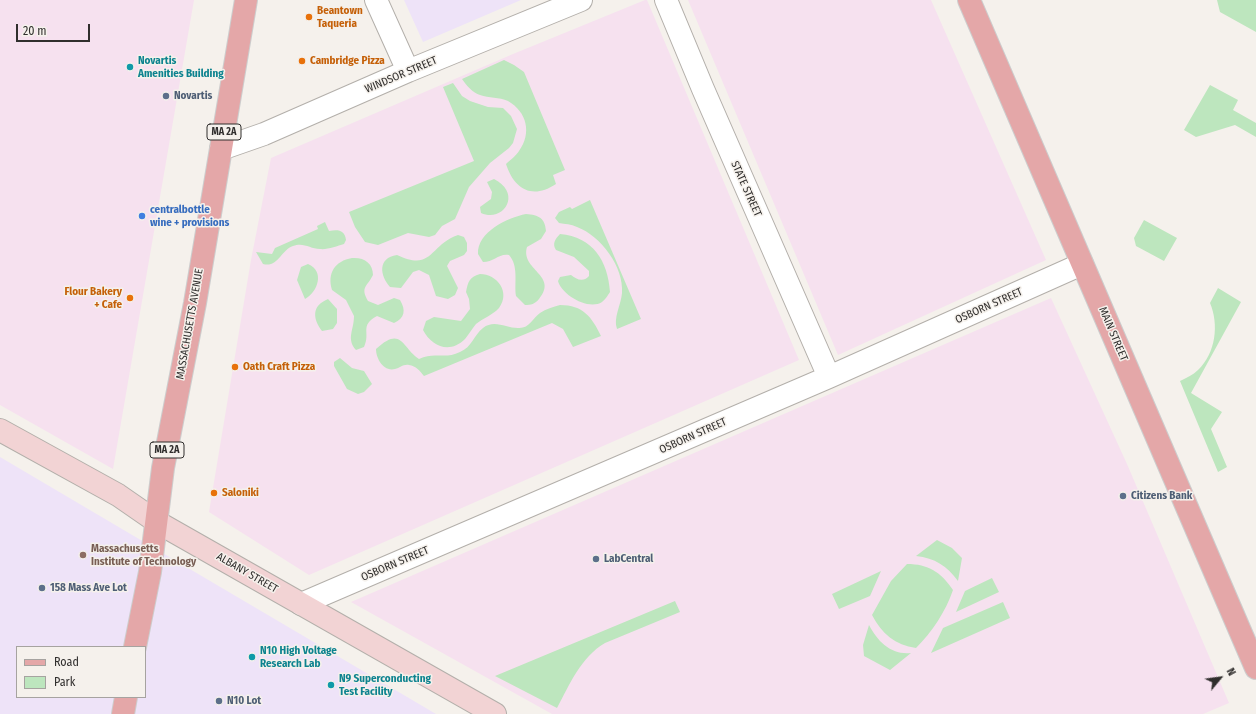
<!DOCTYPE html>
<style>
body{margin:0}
#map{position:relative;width:1256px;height:714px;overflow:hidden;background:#f5f1ec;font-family:"Fira Sans Condensed",sans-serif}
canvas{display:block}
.legend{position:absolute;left:16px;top:646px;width:130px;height:52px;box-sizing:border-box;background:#f5f1ec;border:1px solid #a6a3a0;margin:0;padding:5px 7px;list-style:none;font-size:12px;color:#302e2d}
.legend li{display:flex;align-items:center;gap:8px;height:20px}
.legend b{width:20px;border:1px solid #a6a3a0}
.north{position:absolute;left:1200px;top:658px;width:40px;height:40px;-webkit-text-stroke:3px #f5f1ec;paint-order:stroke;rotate:61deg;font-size:11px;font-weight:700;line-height:16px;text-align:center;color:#302e2d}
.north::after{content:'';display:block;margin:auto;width:14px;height:18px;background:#302e2d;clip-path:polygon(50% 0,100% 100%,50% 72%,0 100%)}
.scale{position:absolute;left:16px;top:24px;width:74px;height:18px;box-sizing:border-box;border:2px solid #302e2d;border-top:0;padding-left:5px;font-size:12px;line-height:14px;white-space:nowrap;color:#302e2d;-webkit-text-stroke:3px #f5f1ec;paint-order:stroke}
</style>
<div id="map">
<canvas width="1256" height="714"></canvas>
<ul class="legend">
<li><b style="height:5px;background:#e4a7a8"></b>Road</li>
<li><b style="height:11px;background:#bde6be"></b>Park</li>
</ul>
<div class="north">N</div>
<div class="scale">20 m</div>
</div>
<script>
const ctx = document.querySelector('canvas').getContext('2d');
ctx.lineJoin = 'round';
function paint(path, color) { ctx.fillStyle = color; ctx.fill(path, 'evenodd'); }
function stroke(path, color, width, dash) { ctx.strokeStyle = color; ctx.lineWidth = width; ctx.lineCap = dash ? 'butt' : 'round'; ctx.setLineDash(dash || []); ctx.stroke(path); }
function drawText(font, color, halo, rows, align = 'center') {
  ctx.font = font + ' "Fira Sans Condensed",sans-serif'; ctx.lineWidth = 3; ctx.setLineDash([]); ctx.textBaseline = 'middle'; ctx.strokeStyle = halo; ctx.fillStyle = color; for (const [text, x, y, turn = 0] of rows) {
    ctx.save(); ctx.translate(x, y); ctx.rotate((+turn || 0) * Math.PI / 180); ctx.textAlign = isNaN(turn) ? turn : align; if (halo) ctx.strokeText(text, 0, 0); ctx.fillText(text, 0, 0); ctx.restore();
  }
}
const commercial = new Path2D(`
 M0 0H194L113 469 0 405Z
 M645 0H647L799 360 309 575 209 512 251 260 271 158 513 54Z
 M688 0H931L1046 260 838 355Z
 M1051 298 1127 464 1229 703 1203 714H552L351 602Z`);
const education = new Path2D(`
 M404 0H521L423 42Z
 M0 457 222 588 436 714H0ZM17 647H145V697H17Z`);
const green = new Path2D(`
 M1217 0H1256V32L1220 12Z
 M504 60 514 65 524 72 565 170 553 175 556 184C532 200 514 189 506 164 510 160 516 156 519 151 532 133 527 112 508 101 499 97 489 98 480 95 473 93 466 85 462 79Z
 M453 83 462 96 470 101 488 107 503 108 511 116 517 129 513 143 509 148 490 163 469 187 455 219 442 226 435 235 429 237 408 233 378 245 365 242 355 227 349 212 474 161 443 87Z
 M1210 85 1238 100 1233 110 1256 123V137L1235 125 1196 137 1184 130Z
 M494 179C523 194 503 223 481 213L480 207 491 199 492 192 487 182Z
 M590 200 641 319 617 329C613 318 621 305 622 293 624 267 601 236 577 227 571 224 565 224 559 223L555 218 559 212 570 207 572 209Z
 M526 214C539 215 545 218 546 231L541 239 527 247C520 270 559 275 539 299 535 304 531 305 525 305L516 296C514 283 519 266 509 255 499 253 494 262 483 262L478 254C477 232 507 218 526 214Z
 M1144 220 1177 238 1164 261 1136 246 1134 238Z
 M325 222 329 231C338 229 345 230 346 240L344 244C337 246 327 250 320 249 310 249 304 242 293 246 281 250 278 268 263 264L256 252 272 254 275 248 318 229 317 226Z
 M560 234C593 237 608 261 610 292 608 295 605 300 602 302 588 311 561 294 558 281L560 277 571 275C576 279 583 283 589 276V271L574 257 556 250C552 244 555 239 560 234Z
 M458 235 464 237 467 243V251L464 255 450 261 447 266 458 288 455 295 448 299 436 296 429 275 419 270 413 272 401 288 390 287C380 276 377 258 397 255 433 272 429 245 458 235Z
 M352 258C364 257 373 263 373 275 367 287 360 287 368 301L378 305 394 298 400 300C406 310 405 318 394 323L377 316C359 326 371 332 364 347L356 350C346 339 354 330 354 316L346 300 332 290C327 273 335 261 352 258Z
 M308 264C325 271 318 292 305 299L297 280 301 267Z
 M480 274C497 274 511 292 499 308 493 315 483 318 476 324 472 329 469 334 465 339 450 354 432 347 423 330L426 321 434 317 461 321 470 309 469 299 466 292C468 282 469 277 480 274Z
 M1218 288 1241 302 1191 393 1222 412 1211 429 1227 467 1218 472 1180 381C1186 378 1193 375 1198 370 1216 353 1219 324 1210 303Z
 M328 299 337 309V323L333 329 322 331C313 319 311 306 328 299Z
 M560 305C583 305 592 317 601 336L573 347 563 329 552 323 424 376C420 371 416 366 409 365 403 364 400 368 395 369 383 372 376 358 376 349 402 325 402 348 419 359 435 351 444 360 460 352 472 347 474 335 483 328 494 319 506 328 518 328 529 329 533 318 540 313 546 309 553 307 560 305Z
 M340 358 352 368 364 371 372 384 364 392 358 394 347 389 334 366V362Z
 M937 540 952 548 962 558 958 581C947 566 935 558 916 556Z
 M907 564C928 564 941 572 953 590 946 611 932 632 916 648 895 645 882 634 872 615L891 581Z
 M881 571 870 596 839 609 832 594Z
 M992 578 999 592 956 612 965 591Z
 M675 601 680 612 605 643C581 657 570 684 557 708L495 676Z
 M1003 602 1010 618 931 653 943 628Z
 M869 625C878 642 891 655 911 653L890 670 864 656 863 645Z`);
const street = new Path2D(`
 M376 0 408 71
 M666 0 703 89 829 377
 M221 149 264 134 408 71 581 0
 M301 604 829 377 1082 264`);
const secondary = new Path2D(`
 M0 430 118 495 157 522 495 714`);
const primary = new Path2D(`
 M969 0 1256 668
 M135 647 150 572 163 468 195 303 246 0
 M123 714 126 697`);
const markers = [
 [309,17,4,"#e8710a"],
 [302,61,4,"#e8710a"],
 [130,67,4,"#0f9aa8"],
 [166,96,4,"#5c6f8a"],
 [142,216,4,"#3f7fe0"],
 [130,298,4,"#e8710a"],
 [235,367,4,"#e8710a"],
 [214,493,4,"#e8710a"],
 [1123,496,4,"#5c6f8a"],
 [83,555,4,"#8d6e63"],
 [596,559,4,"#5c6f8a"],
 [42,588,4,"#5c6f8a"],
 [252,657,4,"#0f9aa8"],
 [331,685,4,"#0f9aa8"],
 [219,701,4,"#5c6f8a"]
];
const shields = [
 [224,132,34],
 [167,450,34]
];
const shieldNames = [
 ["MA 2A",224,132],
 ["MA 2A",167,450]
];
const foodNames = [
 ["Beantown",317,11],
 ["Taqueria",317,24],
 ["Cambridge Pizza",310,61],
 ["Flour Bakery",122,292,"right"],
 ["+ Cafe",122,305,"right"],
 ["Oath Craft Pizza",243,367],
 ["Saloniki",222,493]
];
const cultureNames = [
 ["Novartis",138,61],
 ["Amenities Building",138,74],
 ["N10 High Voltage",260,651],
 ["Research Lab",260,664],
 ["N9 Superconducting",339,679],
 ["Test Facility",339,692]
];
const streetNames = [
 ["WINDSOR STREET",401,75,-23],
 ["STATE STREET",746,189,66],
 ["OSBORN STREET",989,306,-24],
 ["MASSACHUSETTS AVENUE",190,324,-80],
 ["MAIN STREET",1113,334,67],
 ["OSBORN STREET",693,436,-24],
 ["OSBORN STREET",395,564,-23],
 ["ALBANY STREET",247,573,30]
];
const serviceNames = [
 ["Novartis",174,96],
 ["Citizens Bank",1131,496],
 ["LabCentral",604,559],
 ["158 Mass Ave Lot",50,588],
 ["N10 Lot",227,701]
];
const shopNames = [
 ["centralbottle",150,210],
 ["wine + provisions",150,223]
];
const educationNames = [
 ["Massachusetts",91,549],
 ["Institute of Technology",91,562]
];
paint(commercial, '#f6e1ef');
paint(education, '#eee3f8');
paint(green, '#bde6be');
stroke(street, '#b3afaa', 24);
stroke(secondary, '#b3afaa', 24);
stroke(primary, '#cdcdcd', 24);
stroke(street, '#fff', 22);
stroke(secondary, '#f2d3d4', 22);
stroke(primary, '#e4a7a8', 22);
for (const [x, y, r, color] of markers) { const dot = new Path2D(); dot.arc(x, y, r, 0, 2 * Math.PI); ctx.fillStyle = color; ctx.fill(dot); stroke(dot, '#f5f1ec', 1.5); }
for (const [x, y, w] of shields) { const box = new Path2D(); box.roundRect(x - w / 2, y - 8, w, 16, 3); ctx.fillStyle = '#f5f1ec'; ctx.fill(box); stroke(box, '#302e2d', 1); }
drawText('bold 10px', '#302e2d', null, shieldNames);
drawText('bold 11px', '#c56008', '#f5f1ec', foodNames, 'left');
drawText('bold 11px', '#0d838f', '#f5f1ec', cultureNames, 'left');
drawText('11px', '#302e2d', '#f5f1ec', streetNames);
drawText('bold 11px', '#4e5e75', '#f5f1ec', serviceNames, 'left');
drawText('bold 11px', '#366cbe', '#f5f1ec', shopNames, 'left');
drawText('bold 11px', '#785e54', '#f5f1ec', educationNames, 'left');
</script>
